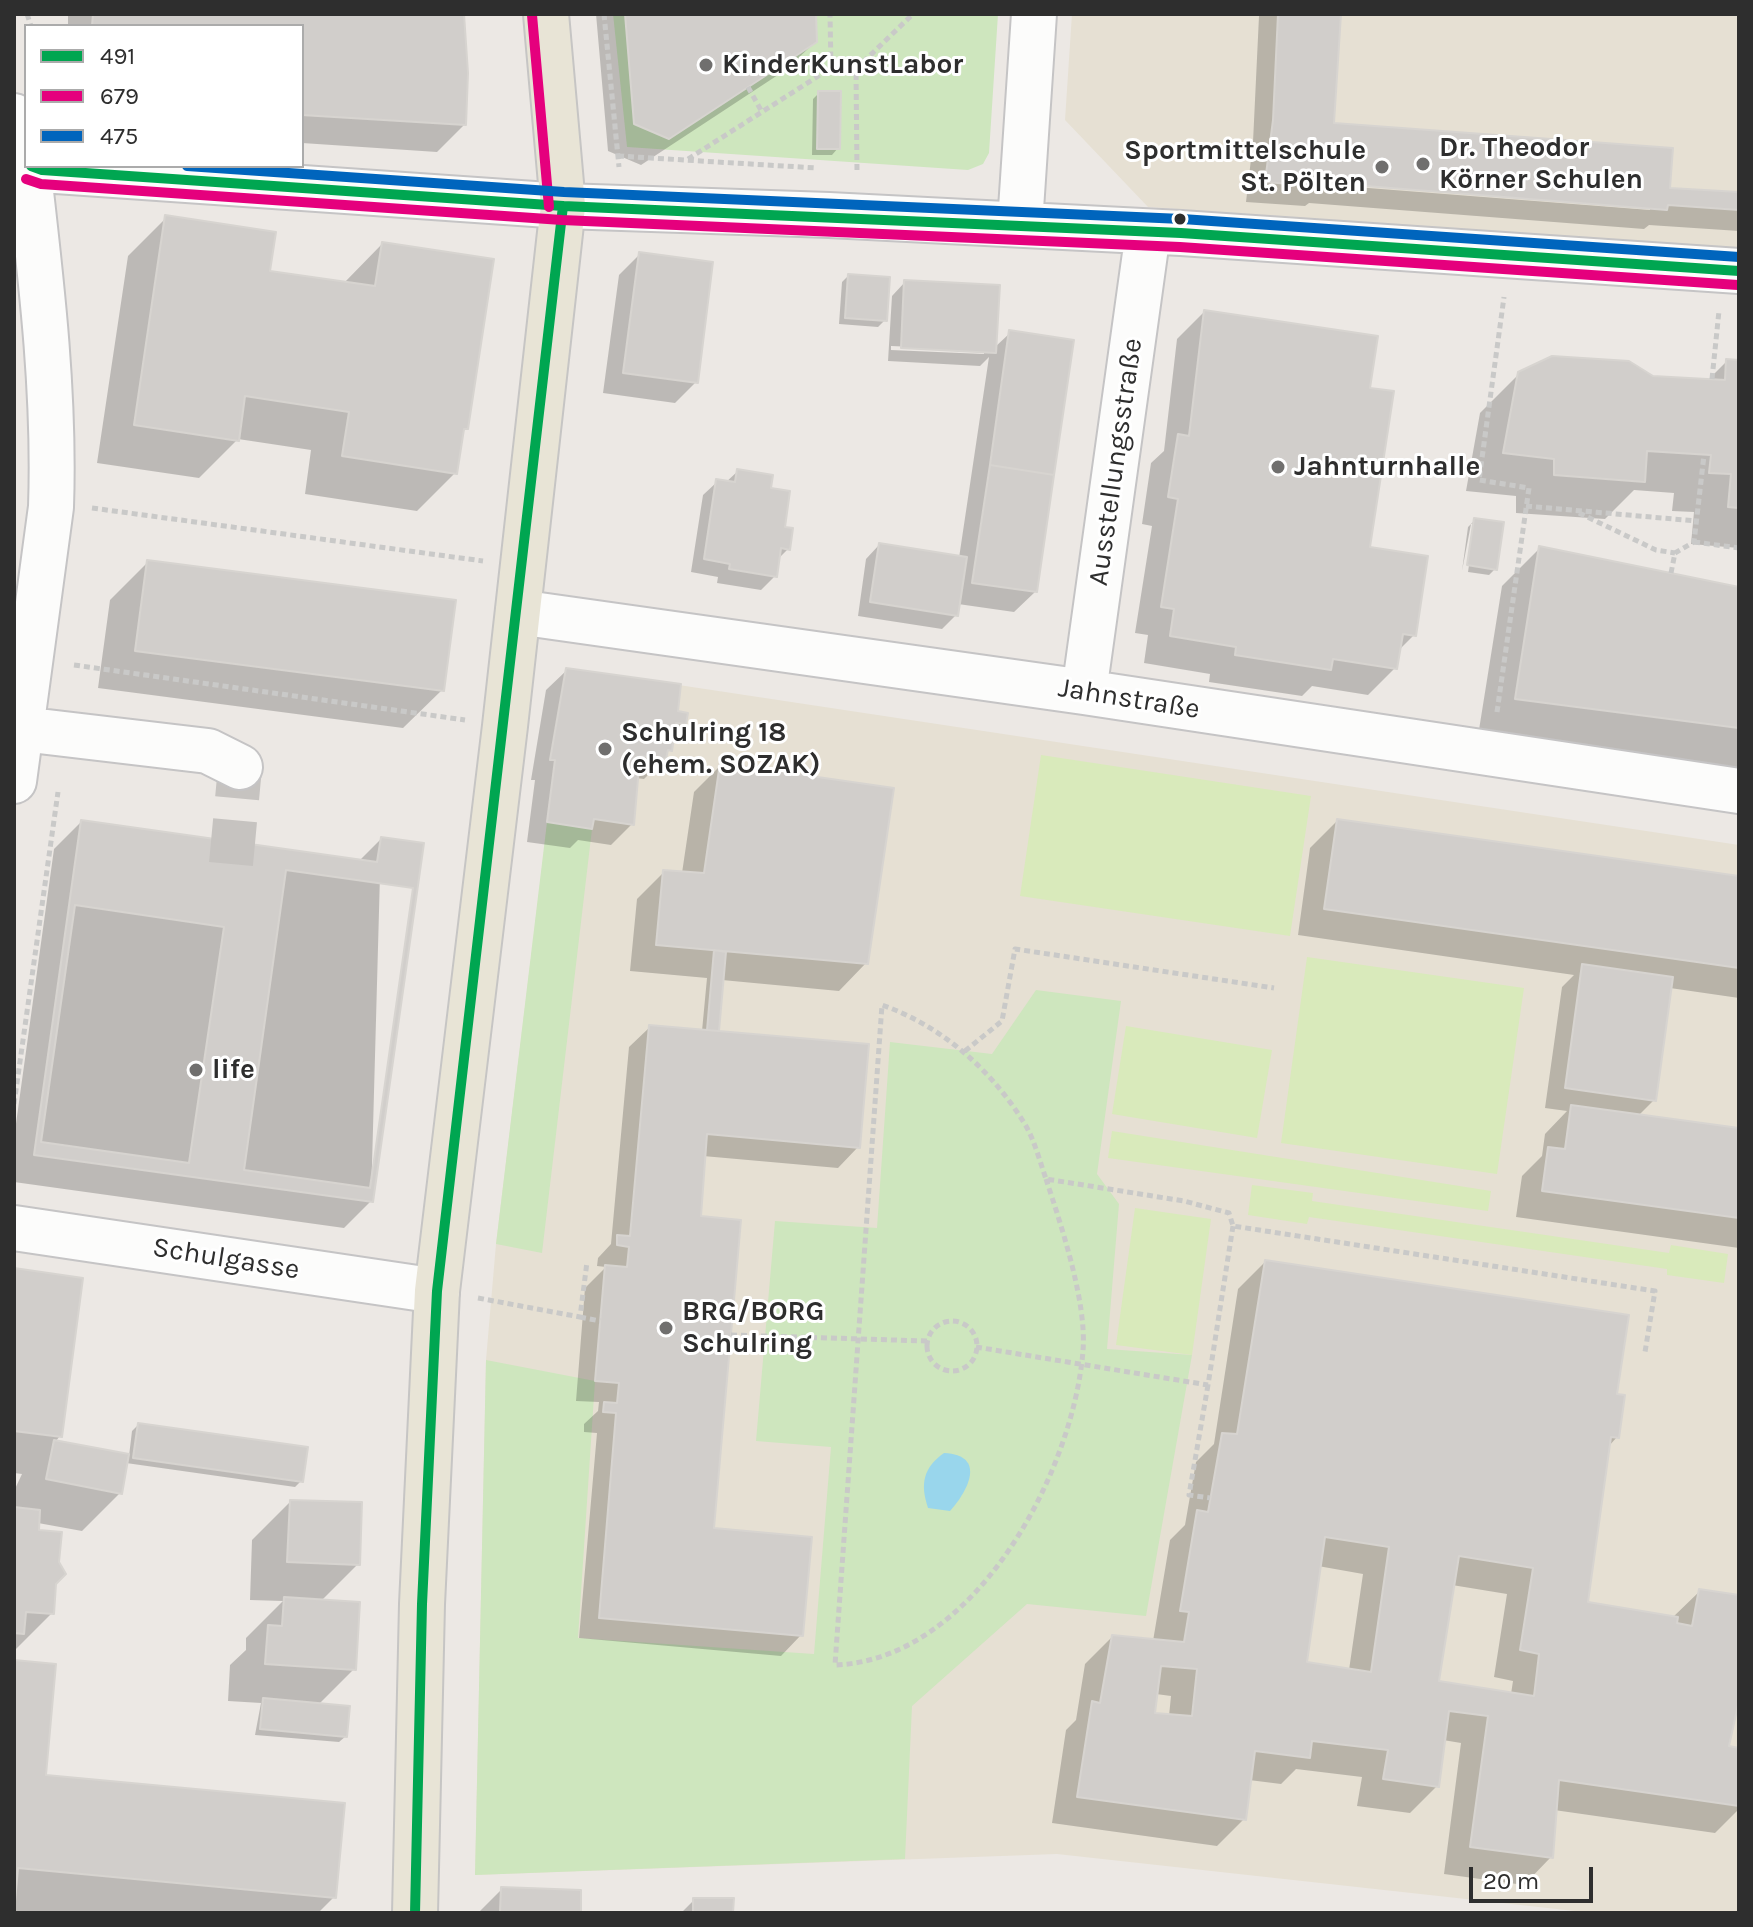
<!DOCTYPE html>
<meta charset="utf-8">
<style>
body{margin:0}
#map{position:relative;width:1753px;height:1927px;overflow:hidden;background:#ece8e4;font-family:Karla,sans-serif}
canvas{display:block}
.frame{position:absolute;inset:0;border:16px solid #2e2e2e;pointer-events:none}
.legend{position:absolute;left:24px;top:24px;width:280px;height:144px;box-sizing:border-box;background:#fff;border:2px solid #ababab;margin:0;padding:10px 14px;list-style:none;font-size:24px;color:#2e2e2e}
.legend li{display:flex;align-items:center;gap:16px;height:40px}
.legend b{width:40px;border:2px solid #ababab}
.scale{position:absolute;left:1469px;top:1867px;width:124px;height:36px;box-sizing:border-box;border:4px solid #2e2e2e;border-top:0;padding-left:10px;font-size:24px;line-height:28px;white-space:nowrap;color:#2e2e2e;-webkit-text-stroke:6px #fff;paint-order:stroke}
</style>
<div id="map">
<canvas width="1753" height="1927"></canvas>
<div class="frame"></div>
<ul class="legend">
<li><b style="height:10px;background:#00a651"></b>491</li>
<li><b style="height:10px;background:#e5007d"></b>679</li>
<li><b style="height:10px;background:#0065bd"></b>475</li>
</ul>
<div class="scale">20 m</div>
</div>
<script>
const ctx = document.querySelector('canvas').getContext('2d');
ctx.lineJoin = 'round';
function paint(path, color) { ctx.fillStyle = color; ctx.fill(path, 'evenodd'); }
function stroke(path, color, width, dash) { ctx.strokeStyle = color; ctx.lineWidth = width; ctx.lineCap = dash ? 'butt' : 'round'; ctx.setLineDash(dash || []); ctx.stroke(path); }
function drawText(font, color, halo, rows, align = 'center') {
  ctx.font = font + ' Karla,sans-serif'; ctx.lineWidth = 6; ctx.setLineDash([]); ctx.textBaseline = 'middle'; ctx.strokeStyle = halo; ctx.fillStyle = color; for (const [text, x, y, turn = 0] of rows) {
    ctx.save(); ctx.translate(x, y); ctx.rotate((+turn || 0) * Math.PI / 180); ctx.textAlign = isNaN(turn) ? turn : align; if (halo) ctx.strokeText(text, 0, 0); ctx.fillText(text, 0, 0); ctx.restore();
  }
}
const education = new Path2D(`
 M1072 14H1739V248L1148 207 1065 120Z
 M566 668 1739 845V1913H1593L1057 1854 475 1875 486 1360 496 1244 555 761 550 760Z`);
const green = new Path2D(`
 M613 14H998L989 153 983 164 968 170 627 147Z
 M547 822 592 829 542 1253 496 1244Z
 M1036 990 1121 1001 1097 1174 1119 1204 1107 1349 1192 1355 1146 1616 1027 1604 912 1706 905 1859 475 1875 486 1360 595 1381 578 1638 814 1654 831 1447 756 1441 775 1221 877 1228 890 1042 992 1054Z`);
const pitch = new Path2D(`
 M1041 755 1311 796 1290 936 1020 896Z
 M1307 957 1524 988 1497 1174 1281 1143Z
 M1126 1026 1272 1050 1257 1138 1112 1114Z
 M1112 1131 1491 1191 1488 1211 1108 1158Z
 M1252 1185 1313 1193 1312 1201 1669 1253 1671 1245 1728 1254 1724 1283 1667 1275V1269L1309 1217 1307 1224 1248 1215Z
 M1135 1208 1211 1219 1192 1355 1116 1345Z`);
const water = new Path2D(`
 M944 1453C987 1455 968 1491 950 1511L928 1508C920 1484 923 1468 944 1453Z`);
const shadow = new Path2D(`
 M68 14H462L464 125 437 152 302 143V26H68Z
 M596 14H814L815 42 787 69 641 165 608 151Z
 M1230 14H1339L1332 125 1668 190 1739 194V231L1649 225 1644 229 1309 203 1305 206 1246 202 1253 142 1259 16ZM1318 180 1650 206V210L1317 184Z
 M819 93 838 148 832 155H812L813 99Z
 M166 218 268 273 343 284 382 244 466 429 461 433 455 473 417 511 305 494 311 450 238 439 199 478 97 463 128 256Z
 M640 254 696 382 675 403 603 393 619 275Z
 M848 276 885 320 878 327 839 324 842 282Z
 M905 282 994 348 1010 333 1035 592 1014 612 958 604 956 615 942 629 858 616 866 559 879 545 959 558 989 357 980 366 888 361 892 296ZM891 346 984 350V354L891 350Z
 M1204 312 1368 389V549L1414 635 1398 651 1395 668 1368 695 1312 686 1302 696 1209 682 1210 674 1144 663 1148 635 1135 633 1152 526 1142 524 1151 463 1164 451 1177 339Z
 M1727 361 1739 362V548L1691 544 1694 512 1672 511 1674 493 1634 490 1605 519 1516 513V496L1466 491 1480 413 1519 374 1707 381Z
 M738 471 769 489 788 549 777 560 775 576 761 590 717 583 718 577 691 572 703 495 717 482 725 483Z
 M1475 520 1495 569 1489 575 1468 572 1475 524H1471L1462 571 1468 527Z
 M1540 548 1739 589V771L1478 736 1502 586Z
 M148 562 442 690 403 728 98 688 110 600Z
 M567 670 675 713 684 723 672 735 665 758 644 779 636 778 632 824 611 845 578 840 570 848 527 842 535 780H531L546 690Z
 M721 765 866 963 839 991 722 980 714 1032 858 1147 838 1168 703 1156 698 1218 712 1530 801 1635 781 1656 579 1638 597 1433 584 1432V1424L598 1411 599 1402 576 1401 585 1288 606 1267 597 1266 598 1258 611 1244 629 1047 650 1027 702 1031 707 978 630 971 637 899 664 872 682 873 694 792Z
 M1337 821 1739 878V998L1670 988 1654 1100 1638 1116 1739 1130V1248L1516 1217 1522 1176 1542 1156 1545 1134 1567 1111 1545 1108 1562 987 1574 975 1298 935 1310 848Z
 M81 822 359 861 381 839 371 1201 344 1228 14 1182V1138L54 849Z
 M1265 1262 1615 1396 1617 1437 1608 1447 1585 1604 1672 1618 1700 1591 1739 1597V1686L1727 1748 1739 1751V1809L1715 1833 1554 1810 1551 1857 1524 1885 1444 1874 1461 1743 1443 1740 1437 1786 1410 1813 1357 1806 1362 1777 1296 1769 1281 1784 1249 1780 1244 1819 1217 1846 1052 1823 1066 1730 1076 1720 1085 1664 1112 1637 1153 1641 1170 1540 1185 1525 1196 1462 1214 1444 1238 1289ZM1318 1566 1363 1574 1349 1670 1305 1663ZM1452 1585 1507 1594 1494 1677 1513 1681 1511 1694 1437 1683ZM1156 1694 1171 1696 1169 1716 1153 1715Z
 M14 1270 60 1436 55 1442 129 1456 132 1431 138 1425 301 1481 295 1487 126 1463 120 1493 82 1531 38 1523 37 1532 54 1583 52 1613 14 1651V1491L22 1474 14 1473Z
 M290 1502 358 1564 320 1602 354 1669 318 1705 346 1736 339 1742 255 1735 261 1703 228 1701 230 1665 246 1650V1638L283 1601 250 1600 252 1540Z
 M14 1662 43 1777 334 1897 318 1913H14Z
 M502 1889 579 1913H478Z
 M694 1900 731 1913H681Z`);
const building = new Path2D(`
 M93 14H464L468 73 466 125 302 115V26H92Z
 M625 14H816L817 42 669 139 634 124Z
 M1278 14H1341L1334 123 1673 148 1670 188 1739 192V210L1668 205 1667 210 1328 183V187L1265 182 1273 120Z
 M818 91H841L840 149H817Z
 M165 215 276 232 270 271 375 286 382 242 494 259 468 429H464L457 474 342 456 349 412 245 396 239 441 134 425Z
 M639 252 713 262 698 383 623 373Z
 M848 274 890 277 887 321 845 318Z
 M904 280 1000 285 996 353 901 348Z
 M1204 310 1378 336 1370 388 1394 391 1370 547 1428 556 1416 636 1403 634 1397 669 1333 659 1331 670 1235 655 1236 647 1170 636 1174 609 1161 607 1178 499 1168 497 1178 434 1189 436Z
 M1009 330 1074 340 1054 475 990 465Z
 M1552 356 1629 361 1653 376 1725 380 1726 359 1739 360V508L1728 507 1731 474 1709 473 1711 455 1647 451 1645 482 1554 475V459L1503 453 1518 372Z
 M990 465 1054 475 1037 592 972 583Z
 M737 469 773 475 771 488 790 491 785 527 793 528 790 550 781 548 777 577 729 569 730 564 704 559 716 479 735 482Z
 M1474 518 1504 522 1497 570 1467 565Z
 M879 543 967 557 958 616 870 602Z
 M1539 546 1739 587V728L1515 699Z
 M147 560 456 600 444 691 135 651Z
 M566 668 681 684 678 711 688 713 686 724 676 723 672 751 668 750 666 759 640 756 634 825 594 819 592 829 547 822 555 760H550Z
 M720 763 894 788 868 964 656 945 663 870 704 873Z
 M1337 819 1739 876V968L1324 909Z
 M81 820 377 862 381 837 424 843 373 1202 34 1155Z
 M286 870 413 888 370 1188 244 1170Z
 M75 905 224 927 189 1163 41 1142Z
 M714 950 726 952 719 1031 707 1030Z
 M1582 964 1673 977 1656 1101 1565 1088Z
 M649 1025 869 1044 860 1148 707 1134 701 1216 741 1220 714 1528 812 1537 803 1636 599 1618 616 1413 603 1412 604 1402 617 1403 619 1383 595 1381 605 1265 627 1267 629 1247 617 1245V1235L630 1236Z
 M1571 1105 1739 1128V1218L1542 1191 1548 1147 1565 1149Z
 M1265 1260 1629 1315 1617 1394 1625 1395 1619 1438 1611 1437 1588 1602 1678 1617 1677 1623 1692 1626 1699 1589 1739 1595V1701L1729 1746 1739 1748V1806L1559 1780 1553 1858 1470 1847 1488 1716 1449 1711 1439 1787 1383 1779 1388 1750 1312 1741 1310 1758 1255 1751 1246 1820 1077 1797 1092 1701 1100 1703 1112 1635 1184 1642 1189 1612 1180 1611 1197 1510 1208 1512 1222 1433 1237 1434ZM1325 1537 1389 1547 1371 1672 1307 1662ZM1459 1556 1533 1568 1520 1650 1539 1654 1534 1696 1439 1681ZM1161 1666 1197 1669 1192 1716 1155 1713Z
 M14 1268 83 1278 62 1437 14 1431Z
 M138 1423 308 1447 303 1482 133 1458Z
 M54 1440 129 1454 122 1494 46 1479Z
 M290 1500 362 1502 360 1565 287 1562Z
 M14 1507 40 1510 39 1530 62 1532 59 1562 66 1574 56 1584 54 1614 26 1612 24 1634 14 1633Z
 M284 1597 360 1602 356 1670 265 1664 268 1625 282 1626Z
 M14 1660 56 1664 46 1775 345 1803 336 1898 18 1868 14 1912Z
 M263 1698 350 1706 347 1737 260 1729Z
 M501 1887 581 1890V1913H500Z
 M693 1898H734L733 1913H693Z`);
const minorTunnel = new Path2D(`
 M231 864 240 767`);
const path = new Path2D(`
 M27 14 31 26
 M604 14 619 167
 M831 68 856 69 857 171
 M856 69 913 14
 M748 87 762 112
 M618 156 817 168
 M688 159 831 68 830 14
 M1712 379 1719 311
 M1526 506 1696 521
 M92 508 483 561
 M1579 513 1656 550 1675 553
 M1694 542 1739 548
 M1671 573 1675 553 1694 542 1704 455
 M74 665 465 720
 M1497 712 1529 488 1479 480 1504 297
 M965 1051 1002 1021 1015 949 1274 988
 M14 1104 58 792
 M1046 1179C1061 1225 1087 1302 1083 1351 1073 1474 974 1660 835 1665L882 1005C942 1026 993 1071 1026 1126 1035 1142 1040 1162 1046 1179L1184 1201 1229 1213 1233 1226 1655 1291 1645 1352
 M478 1298 580 1317 587 1262
 M580 1317 600 1321
 M927 1346a25 25 0 1 1 50 0a25 25 0 1 1-50 0Z
 M731 1335 927 1341
 M976 1347 1208 1385 1233 1226
 M1208 1385 1189 1495 1210 1498`);
const minor = new Path2D(`
 M14 116 26 162
 M31 166 42 170 563 206 829 215 1181 233 1739 271
 M1020 224 1034 14
 M518 612 1084 692 1739 791
 M1084 692 1148 232
 M22 729 208 751 240 767
 M14 781 51 507C55 393 41 279 28 166
 M14 1228 437 1291`);
const major = new Path2D(`
 M415 1913 422 1604 437 1291 505 726 563 206 546 14`);
const bus1 = new Path2D(`
 M31 166 42 170 563 206 1181 233 1739 271
 M415 1913 422 1604 437 1291 563 206`);
const bus2 = new Path2D(`
 M532 15 549 207
 M26 179 41 184 562 220 1180 247 1738 285`);
const bus3 = new Path2D(`
 M187 166 564 192 1182 219 1739 257`);
const markers = [
 [706,65,8,"#706f6e"],
 [1423,164,8,"#706f6e"],
 [1382,167,8,"#706f6e"],
 [1180,219,7,"#2e2e2e"],
 [1278,467,8,"#706f6e"],
 [605,749,8,"#706f6e"],
 [196,1070,8,"#706f6e"],
 [666,1328,8,"#706f6e"]
];
const poiNames = [
 ["KinderKunstLabor",722,65],
 ["Dr. Theodor",1439,148],
 ["Körner Schulen",1439,180],
 ["Sportmittelschule",1366,151,"right"],
 ["St. Pölten",1366,183,"right"],
 ["Jahnturnhalle",1294,467],
 ["Schulring 18",621,733],
 ["(ehem. SOZAK)",621,765],
 ["life",212,1070],
 ["BRG/BORG",682,1312],
 ["Schulring",682,1344]
];
const streetNames = [
 ["Ausstellungsstraße",1116,462,-82],
 ["Jahnstraße",1129,699,9],
 ["Schulgasse",226,1259,9]
];
paint(education, '#e6e0d3');
paint(green, '#cee6be');
paint(pitch, '#d9eabb');
paint(water, '#99d6ec');
paint(shadow, '#0003');
paint(building, '#d1cecb');
stroke(building, '#d7d4d0', 2);
stroke(minorTunnel, '#c6c3c0', 44, [44, 22]);
stroke(minor, '#c5c4c5', 48);
stroke(major, '#c6c5c4', 48);
stroke(path, '#c9c9c8', 5, [6, 4]);
stroke(minor, '#fcfcfb', 44);
stroke(major, '#e8e4d6', 44);
stroke(bus1, '#00a651', 10);
stroke(bus2, '#e5007d', 10);
stroke(bus3, '#0065bd', 10);
for (const [x, y, r, color] of markers) { const dot = new Path2D(); dot.arc(x, y, r, 0, 2 * Math.PI); ctx.fillStyle = color; ctx.fill(dot); stroke(dot, '#fff', 3); }
drawText('bold 28px', '#2e2e2e', '#fff', poiNames, 'left');
drawText('28px', '#2e2e2e', '#fff', streetNames);
</script>
